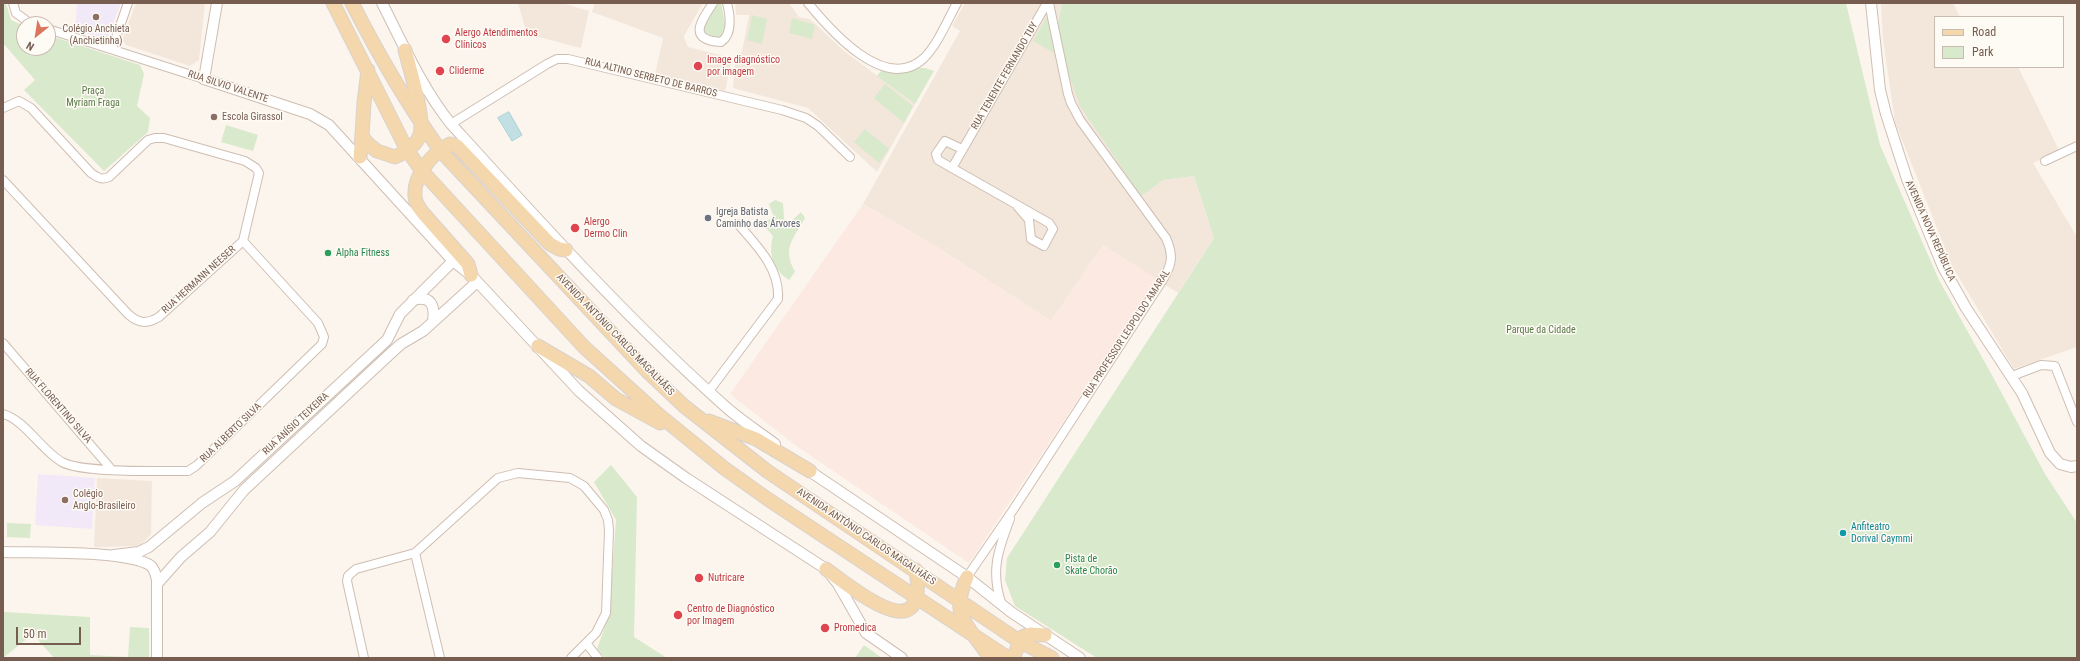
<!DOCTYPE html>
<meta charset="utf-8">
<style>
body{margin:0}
#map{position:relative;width:2080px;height:661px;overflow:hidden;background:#fcf5ed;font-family:"Roboto Condensed",sans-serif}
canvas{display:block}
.frame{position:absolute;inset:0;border:4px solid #765d50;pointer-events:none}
.legend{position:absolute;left:1934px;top:16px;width:130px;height:52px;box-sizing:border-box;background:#fefaf4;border:1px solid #c8bbb2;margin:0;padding:5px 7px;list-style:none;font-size:12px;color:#765d50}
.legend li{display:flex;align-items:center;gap:8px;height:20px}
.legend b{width:20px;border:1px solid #c8bbb2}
.north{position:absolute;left:16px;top:16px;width:40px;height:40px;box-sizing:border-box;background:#fefaf4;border:1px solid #c8bbb2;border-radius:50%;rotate:210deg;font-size:11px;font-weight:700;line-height:16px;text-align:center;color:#765d50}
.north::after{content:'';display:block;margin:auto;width:14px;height:18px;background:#db755d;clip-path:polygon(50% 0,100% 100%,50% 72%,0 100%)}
.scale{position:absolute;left:16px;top:627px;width:65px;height:18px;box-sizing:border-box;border:2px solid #765d50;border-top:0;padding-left:5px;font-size:12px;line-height:14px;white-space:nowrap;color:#765d50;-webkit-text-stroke:3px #fefaf4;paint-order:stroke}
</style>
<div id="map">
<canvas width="2080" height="661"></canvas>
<div class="frame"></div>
<ul class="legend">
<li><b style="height:5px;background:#f4d7ac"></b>Road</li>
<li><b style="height:11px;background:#d8e9cc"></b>Park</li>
</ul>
<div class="north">N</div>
<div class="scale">50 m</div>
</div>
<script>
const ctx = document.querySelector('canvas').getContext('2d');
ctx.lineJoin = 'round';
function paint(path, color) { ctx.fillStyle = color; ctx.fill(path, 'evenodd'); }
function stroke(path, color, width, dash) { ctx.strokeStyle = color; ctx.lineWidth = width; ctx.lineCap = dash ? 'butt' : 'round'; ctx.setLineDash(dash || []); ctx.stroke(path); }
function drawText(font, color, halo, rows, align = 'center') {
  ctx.font = font + ' "Roboto Condensed",sans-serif'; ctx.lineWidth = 3; ctx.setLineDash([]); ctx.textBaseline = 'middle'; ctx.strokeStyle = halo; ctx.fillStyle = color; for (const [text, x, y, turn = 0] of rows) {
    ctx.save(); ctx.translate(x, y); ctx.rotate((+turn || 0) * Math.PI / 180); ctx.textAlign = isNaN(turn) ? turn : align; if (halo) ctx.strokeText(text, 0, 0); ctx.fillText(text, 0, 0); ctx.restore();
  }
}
const residential = new Path2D(`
 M136 3H205L199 60 190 66 126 45 122 40Z
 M518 3H562L589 11 581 48 527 34Z
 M595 3H703L684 36 685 40 688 47 732 58 725 91 655 74 663 38 592 12Z
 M735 3H789L799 17 810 19 844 51 915 104 877 172 808 108 733 88 735 62 742 51 749 15H736Z
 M965 3H1062L1057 26 1163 180 1194 176 1214 238 1178 293 1103 245 1051 321 937 247 863 204 960 31 952 26Z
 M1881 3H1953L1960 17H1935V67H2018L2060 152 2033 163 2077 237V347L2014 369 1952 266 1895 122 1883 39Z
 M97 478 152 481 151 534 140 546 94 547Z`);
const commercial = new Path2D(`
 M863 204 937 247 1051 321 1103 245 1158 280 969 563 795 445 730 394Z`);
const education = new Path2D(`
 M77 3H121L107 39 75 31Z
 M38 474 95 478 92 529 35 525Z`);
const green = new Path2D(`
 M3 3H6L11 20 24 26V48H48V35L140 65 144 74 137 106 150 118 148 132 104 171 24 90 35 80 3 43Z
 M718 3H721L726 29 724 35 715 38C707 36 702 32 702 24Z
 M1062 3H1846L1880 145 1939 280 1993 377 2045 474 2077 523V658H1097L1015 606 1005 580 1007 558 1214 238 1194 176 1163 180 1141 196 1080 106 1066 67 1057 26Z
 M752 15 767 19 762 44 747 40Z
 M1048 15 1054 53 1033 41Z
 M792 18 815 25 812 39 789 33Z
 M917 68H925L934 71 915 104 877 76 881 71 898 73Z
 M885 84 913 106 904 123 874 98Z
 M226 125 258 135 253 151 221 142Z
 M865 129 889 149 879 163 854 142Z
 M775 200 783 203 784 219 791 221 801 212 805 218C793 240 782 247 795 272L789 280C773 270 768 253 773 236L766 228 765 221 774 218 769 204Z
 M611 465 637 497 634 637 667 658H605L597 649 609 615 616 520 594 482Z
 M7 523 31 524 30 538 7 537Z
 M3 612 90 617V655L128 657 130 627 149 628V658H54L33 634 3 658Z
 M864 645 882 658H855Z`);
const water = new Path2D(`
 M509 112 522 135 512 141 498 118Z`);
const minor = new Path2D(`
 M13 3 16 13 31 24
 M713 3C702 20 686 40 721 42 733 34 730 15 727 3
 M808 3C831 31 886 94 924 58 938 44 947 21 957 3
 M48 29 204 79
 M112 49 128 3
 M3 108 19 101 31 108 91 173C98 178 102 180 109 177L148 140 155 138H164L245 161 256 168 259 173 243 241 159 317C147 324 139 324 128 314L3 180
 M451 124 547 64 557 59H568L782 110 806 118 818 126 850 157
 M2045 161 2077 146
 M952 168 938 160 936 154 945 141 962 149
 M1018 207 1029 220 1031 239 1044 246 1053 229 1049 223 952 168 1047 3
 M3 343 112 470
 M2012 376 2041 365 2055 366 2077 422
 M709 391 778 299C780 268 757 246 738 224
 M3 414C25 420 42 451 62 462 82 473 155 471 180 471H188L196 466 322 344 324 337 318 323 243 241
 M415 553 440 658
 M967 577 1013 510 1162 281C1172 265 1174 256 1166 238L1080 120 1071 103 1068 94 1049 3
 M1002 605C990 572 998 550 1010 519
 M586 643 598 658
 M364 658 347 581 348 576 356 569 415 553 498 478 518 473 570 478 584 486 604 510 608 520 609 530 606 613 596 633 571 658`);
const tertiary = new Path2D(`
 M217 3 204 79 310 114 329 125 453 261 471 275 579 391 641 446 686 478 826 569 838 584 866 633 902 658
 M382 3C403 44 422 88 451 124 540 222 628 320 727 408 742 421 759 432 775 444
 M1871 3 1880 90 1886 114 1907 179 1943 267 1966 308 2022 393 2050 453 2060 464 2071 467 2077 466
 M413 300C432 295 435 306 433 322
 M805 468 967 577 1011 612 1080 658
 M3 552C34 553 129 550 151 566 155 570 156 575 157 580V658
 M114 555 139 552 149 547 202 503 235 481 387 340 400 314 453 261
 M157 584 181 557 210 532 244 490 390 354 401 344 423 331 477 282`);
const primary = new Path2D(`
 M333 3 407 150 422 171 584 347 659 415 724 468 769 500 1008 658
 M352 3C378 54 407 104 440 150L648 372 684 406 767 471 1019 641 1052 658
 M368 70 364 103 362 136 368 144 377 151 395 157C404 153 416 146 420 135 425 118 410 69 405 50
 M360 157 362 136
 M471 275 468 264 423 213C419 208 415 203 415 196 413 176 433 152 450 144L457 146 550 244 559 249 566 250
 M538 346 589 376 616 399 660 423
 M709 421 756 439 810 471
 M826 569C852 588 929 653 916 570
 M967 577C948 618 970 626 990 658
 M1013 658 1022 637 1030 634 1045 635`);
const markers = [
 [96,17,4,"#8d6e63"],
 [446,39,5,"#e0444e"],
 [698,66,5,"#e0444e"],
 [440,71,5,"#e0444e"],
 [214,117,4,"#8d6e63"],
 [708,218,4,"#6b7280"],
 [575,228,5,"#e0444e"],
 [328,253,4,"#2e9e5b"],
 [65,500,4,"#8d6e63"],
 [1843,533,4,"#0f9aa8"],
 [1057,565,4,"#2e9e5b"],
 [699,578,5,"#e0444e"],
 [678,615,5,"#e0444e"],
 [825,628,5,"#e0444e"]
];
const educationNames = [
 ["Colégio Anchieta",96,29,"center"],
 ["(Anchietinha)",96,41,"center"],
 ["Escola Girassol",222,117],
 ["Colégio",73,494],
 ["Anglo-Brasileiro",73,506]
];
const healthNames = [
 ["Alergo Atendimentos",455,33],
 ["Clínicos",455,45],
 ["Image diagnóstico",707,60],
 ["por imagem",707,72],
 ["Cliderme",449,71],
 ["Alergo",584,222],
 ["Dermo Clin",584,234],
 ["Nutricare",708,578],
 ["Centro de Diagnóstico",687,609],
 ["por Imagem",687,621],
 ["Promedica",834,628]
];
const streetNames = [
 ["RUA TENENTE FERNANDO TUY",1005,76,-60],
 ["RUA ALTINO SERBETO DE BARROS",651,78,14],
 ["RUA SILVIO VALENTE",228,87,18],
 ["AVENIDA NOVA REPÚBLICA",1930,231,66],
 ["RUA HERMANN NEESER",199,280,-42],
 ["RUA PROFESSOR LEOPOLDO AMARAL",1127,334,-57],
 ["AVENIDA ANTÔNIO CARLOS MAGALHÃES",615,335,46],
 ["RUA FLORENTINO SILVA",58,406,49],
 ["RUA ANÍSIO TEIXEIRA",296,424,-43],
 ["RUA ALBERTO SILVA",231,433,-44],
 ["AVENIDA ANTÔNIO CARLOS MAGALHÃES",866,537,34]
];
const parkNames = [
 ["Praça",93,91],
 ["Myriam Fraga",93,103],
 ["Parque da Cidade",1541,330]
];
const worshipNames = [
 ["Igreja Batista",716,212],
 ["Caminho das Árvores",716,224]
];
const leisureNames = [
 ["Alpha Fitness",336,253],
 ["Pista de",1065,559],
 ["Skate Chorão",1065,571]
];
const cultureNames = [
 ["Anfiteatro",1851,527],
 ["Dorival Caymmi",1851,539]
];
paint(residential, '#f3e7dc');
paint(commercial, '#fbe9e2');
paint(education, '#f2e9f8');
paint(green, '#d8e9cc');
paint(water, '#c2e0e4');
stroke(water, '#a9d0d5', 1);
stroke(minor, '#cebeb2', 10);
stroke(tertiary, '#cebeb2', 12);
stroke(primary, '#d9d2ce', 15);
stroke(minor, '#fff', 8);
stroke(tertiary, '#fff', 10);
stroke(primary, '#f4d7ac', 13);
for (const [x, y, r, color] of markers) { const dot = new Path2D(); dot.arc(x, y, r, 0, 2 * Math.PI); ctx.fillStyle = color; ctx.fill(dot); stroke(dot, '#fefaf4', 1.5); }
drawText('10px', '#785e54', '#fefaf4', educationNames, 'left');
drawText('10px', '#be3a42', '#fefaf4', healthNames, 'left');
drawText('10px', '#765d50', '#fefaf4', streetNames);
drawText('10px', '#597a49', '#fefaf4', parkNames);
drawText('10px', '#5b616d', '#fefaf4', worshipNames, 'left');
drawText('10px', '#27864d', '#fefaf4', leisureNames, 'left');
drawText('10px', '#0d838f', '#fefaf4', cultureNames, 'left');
</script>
